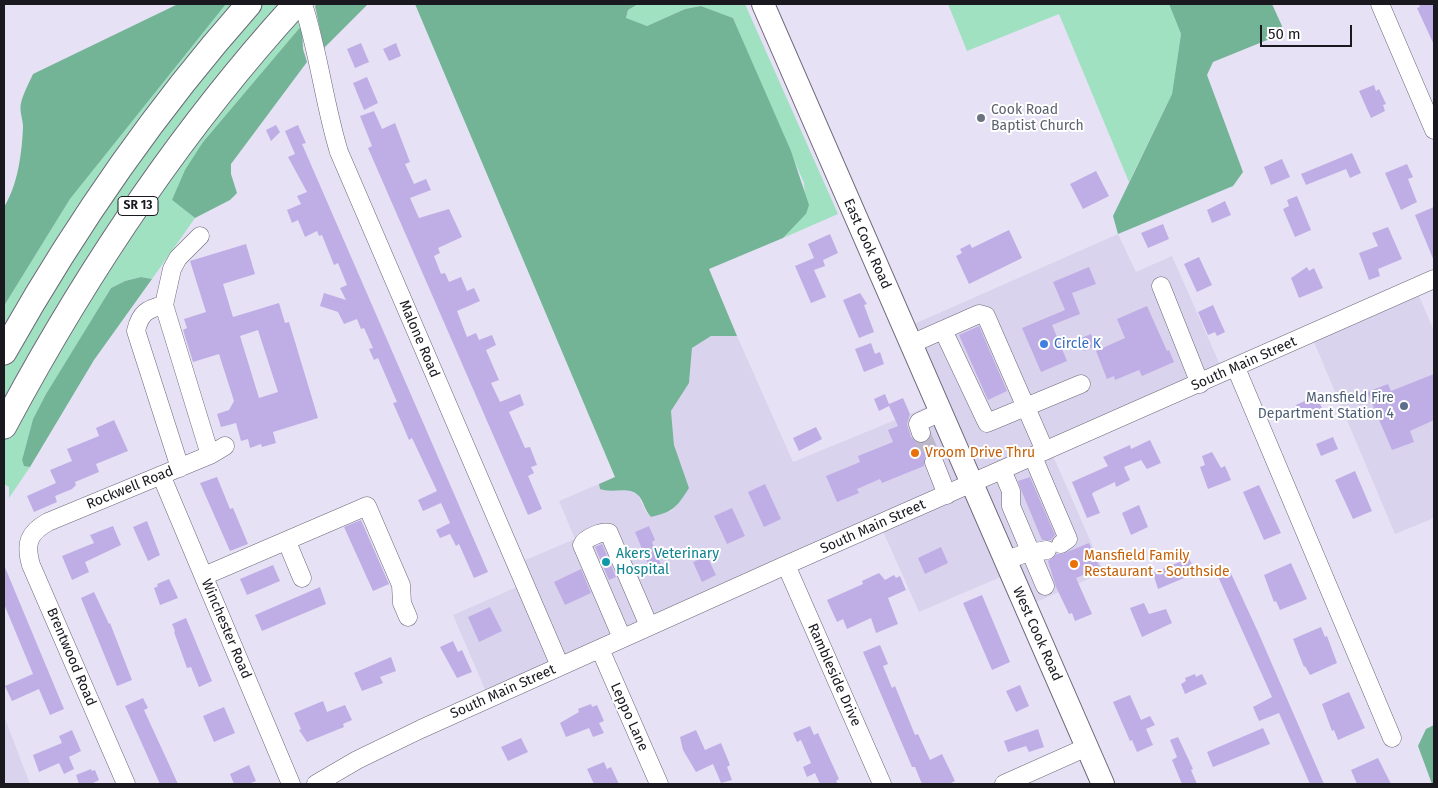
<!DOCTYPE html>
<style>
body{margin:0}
#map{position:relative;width:1438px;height:788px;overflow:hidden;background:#e6e1f4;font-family:"Fira Sans",sans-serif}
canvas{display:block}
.frame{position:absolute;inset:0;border:5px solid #1b1920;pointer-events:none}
.scale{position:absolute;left:1260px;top:25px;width:92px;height:22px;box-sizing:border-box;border:2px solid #1b1920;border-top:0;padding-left:6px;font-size:15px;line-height:18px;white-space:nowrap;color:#1b1920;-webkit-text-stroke:4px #fff;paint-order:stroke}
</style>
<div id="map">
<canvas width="1438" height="788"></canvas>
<div class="frame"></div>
<div class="scale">50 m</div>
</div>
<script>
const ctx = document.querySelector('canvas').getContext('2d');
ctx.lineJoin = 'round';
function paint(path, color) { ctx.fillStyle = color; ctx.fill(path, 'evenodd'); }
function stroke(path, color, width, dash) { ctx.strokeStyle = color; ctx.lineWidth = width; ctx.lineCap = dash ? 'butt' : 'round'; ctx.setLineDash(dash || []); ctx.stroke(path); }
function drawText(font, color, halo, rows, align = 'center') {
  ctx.font = font + ' "Fira Sans",sans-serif'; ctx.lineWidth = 4; ctx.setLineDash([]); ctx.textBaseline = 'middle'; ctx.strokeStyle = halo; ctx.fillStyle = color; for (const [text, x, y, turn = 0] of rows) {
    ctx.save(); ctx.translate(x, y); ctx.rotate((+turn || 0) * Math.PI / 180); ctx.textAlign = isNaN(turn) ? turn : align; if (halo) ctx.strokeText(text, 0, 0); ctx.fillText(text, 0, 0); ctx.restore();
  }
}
const built = new Path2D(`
 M1118 234 1136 272 1172 256 1224 374 1050 449 1104 572 1025 607 1010 573 919 612 882 529 490 701 453 615 517 587 509 567 575 539 559 501 599 484 604 490H628L638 495 646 512 651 517 671 511 689 488 674 445 671 411 689 383 692 348 711 336H737L793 462 927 407 896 332Z
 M1419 296 1434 331V518L1395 534 1314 342Z
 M4 716 30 784H4Z`);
const green = new Path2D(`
 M226 4H294L302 25 203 142 172 200 195 218 152 279 141 277 125 281 111 288 46 394 33 419 22 460 24 465 30 467 9 498V487L4 484V306L70 199Z
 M638 4H745L838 214 783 238 806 214 804 183 733 18 701 6 685 9 647 26 626 19 628 10Z
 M948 4H1169L1181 34 1172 94 1129 182 1059 14 967 51Z`);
const forest = new Path2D(`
 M178 4H226L70 199 4 306V207C18 185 22 152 23 127 23 119 19 111 21 103 23 94 29 83 33 74Z
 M317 4H368L324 48 315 6Z
 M415 4H638L628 10 626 18 647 26 685 9 701 6 733 18 791 151 809 205 806 214 783 238 709 269 737 336H711L692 348 689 383 671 411 674 445 689 488C677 507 673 512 651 517 645 511 644 502 639 496 628 485 613 494 600 489L599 484 615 477Z
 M1169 4H1272L1282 26 1277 36 1213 62 1207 75 1243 172 1233 186 1118 234 1113 216 1172 94 1181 34Z
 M302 25 303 49 307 62 231 164V174L237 193 230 200 195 218 172 200 185 170 203 142Z
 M141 277 152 279 94 360 30 467 24 466 22 460 33 419 46 394 111 288 125 281Z
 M1434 725V784H1432L1418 746 1426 729Z`);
const building = new Path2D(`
 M1419 4H1434V45L1417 8 1420 7Z
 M361 43 369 62 355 68 347 49Z
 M396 43 401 56 389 61 383 49Z
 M367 77 378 103 364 110 353 83Z
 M1374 85 1376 91 1379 89 1386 104 1383 105 1385 111 1371 118 1359 91Z
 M374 111 382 129 395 123 410 162 405 164 414 184 426 179 431 190 410 198 419 218 449 209 462 237 438 248 440 253 434 256 441 274 445 273 449 282 461 277 467 291 474 288 480 301 457 311 467 337 476 333 479 340 492 335 496 345 486 350 499 380 491 383 500 402 520 394 524 405 509 412 525 448 530 447 537 465 531 467 534 473 528 476 542 509 528 515 368 148 372 146 360 116Z
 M276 125 280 132 271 141 266 130Z
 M298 125 306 143 302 144 488 572 474 578 459 544 456 546 450 534 440 538 436 530 450 523 441 503 423 511 418 500 437 491 412 438 409 440 401 421 393 403 397 402 378 358 374 360 369 349 373 348 364 328 361 329 357 319 344 324 338 312 320 306 324 293 346 300 340 288 347 285 338 263 334 265 322 235 319 236 317 231 305 237 298 220 292 223 287 210 301 204 297 196 307 192 288 157 295 154 285 131Z
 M1352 153 1361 173 1350 178 1346 169 1306 185 1301 174Z
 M1282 159 1290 177 1271 185 1264 167Z
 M1407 164 1413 177 1408 179 1417 202 1401 210 1385 173Z
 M1096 171 1109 196 1083 209 1070 184Z
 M1297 196 1311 230 1295 237 1283 209 1289 206 1287 200Z
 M1225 201 1231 215 1212 223 1207 210Z
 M1434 207V261L1415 215Z
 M1163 224 1169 239 1148 248 1141 233Z
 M1388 227 1402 259 1378 269 1380 276 1369 280 1359 253 1378 246 1372 233Z
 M1009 230 1022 258 969 284 956 256 962 253 960 249 970 244 972 248Z
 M830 234 838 253 823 260 825 266 814 270 826 297 811 303 795 266 814 258 808 244Z
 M246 244 255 274 223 284 233 317 279 303 285 323 289 322 318 418 273 432 276 443 262 447 261 444 250 448 248 439 241 441 236 423 221 427 217 414 229 410 234 401 219 354 193 362 183 330 187 328 184 319 206 312 190 261ZM258 330 278 392 259 398 240 336Z
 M1199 257 1212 285 1197 292 1184 264Z
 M1089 267 1096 284 1072 293 1080 314 1052 325 1067 361 1041 372 1022 328 1065 310 1053 282Z
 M1307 267 1309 271 1314 268 1323 288 1299 298 1291 278Z
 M860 293 867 304 864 305 874 332 859 338 843 300Z
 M1213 305 1225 332 1217 336 1215 332 1208 335 1198 312Z
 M1147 306 1167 351 1169 350 1174 362 1142 376 1139 370 1115 380 1114 376 1107 379 1096 351 1125 338 1117 319Z
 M979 326 1007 391 988 400 959 335Z
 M1091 334 1096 346 1084 351 1079 339Z
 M871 343 875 354 880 352 884 364 864 372 855 349Z
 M1434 374V420L1410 431 1414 442 1392 450 1367 392 1388 384 1391 391Z
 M885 394 889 404 903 398 910 414 907 424 911 437 919 443 929 440 934 452 925 456 924 466 882 483 880 479 857 489 859 493 837 502 826 476 860 462 858 456 893 442 888 430 898 426 889 406 879 411 874 399Z
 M1316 396 1323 410 1302 420 1296 405Z
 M114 420 128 451 96 464 99 472 75 482 76 485 72 489 55 496 57 502 34 512 27 496 56 483 50 470 72 461 67 449 99 436 96 428Z
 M816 427 822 439 799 451 793 438Z
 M1333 437 1338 449 1321 456 1316 444Z
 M1150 440 1161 463 1147 469 1141 460 1124 467 1130 480 1116 487 1115 482 1094 492 1092 494 1100 513 1087 518 1072 482 1108 466 1103 457 1130 445 1131 449Z
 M1212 452 1221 468 1225 466 1231 480 1208 489 1200 467 1205 465 1202 456Z
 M1355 471 1372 511 1353 519 1335 480Z
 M217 477 230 509 233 508 248 544 230 551 200 483Z
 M1030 477 1055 535 1051 540H1042L1022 492 1018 481Z
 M765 484 781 519 764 527 748 492Z
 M1259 485 1281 533 1264 540 1243 492Z
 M1139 505 1148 527 1131 535 1122 513Z
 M732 508 745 536 727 544 714 516Z
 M361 520 389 584 373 591 344 527Z
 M147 521 160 555 148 561 133 527Z
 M113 526 121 545 85 562 89 572 72 580 62 556 94 543 90 535Z
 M649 526 655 540 652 542 662 567 651 571 635 532Z
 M1089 543 1100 568 1076 578 1092 614 1075 621 1072 613 1069 614 1056 587 1048 561 1057 554H1062Z
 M602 544 616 577 609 580 595 547Z
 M941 547 948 563 925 574 918 558Z
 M707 556 716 575 702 582 693 562Z
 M1189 558 1196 573 1158 589 1153 573Z
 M1291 563 1307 599 1280 610 1276 601 1274 602 1264 575Z
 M4 565 64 709 50 715 39 689 12 701 5 686 33 674 4 604Z
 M273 565 280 581 247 595 240 579Z
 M1228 567 1258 632 1324 784H1310L1279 713 1259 721 1253 707 1272 697 1216 572Z
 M581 569 591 593 565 605 554 582Z
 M879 573 885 580 894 575 896 578 900 576 906 590 888 598 898 624 876 633 871 618 847 629 843 619 837 622 827 600 863 584 862 581Z
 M169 579 178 598 160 605 154 588 158 586 157 584Z
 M320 587 326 604 262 631 255 615Z
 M94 592 109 624 110 623 132 680 117 686 81 598Z
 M982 595 1010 662 992 670 963 603Z
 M1144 603 1149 614 1166 609 1172 623 1142 637 1130 608Z
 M490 607 502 631 479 642 468 617Z
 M186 618 212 681 199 687 191 667 187 668 174 632 175 631 172 624Z
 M1321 627 1325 637 1327 636 1337 663 1310 675 1305 666 1304 667 1293 639Z
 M453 641 458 652 462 650 472 672 457 678 440 647Z
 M880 645 888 664 883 666 892 688 895 686 915 735 918 734 930 760 942 754 955 781 949 784H922L915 767H912L863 652Z
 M391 657 396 671 380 677 383 683 362 691 354 673Z
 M1195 674 1196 677 1202 674 1207 684 1185 694 1181 684 1186 681 1185 678Z
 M1020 685 1029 706 1016 712 1006 691Z
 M1349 692 1365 728 1338 740 1334 730 1332 731 1322 704Z
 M1130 695 1141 720 1150 716 1155 725 1146 729 1153 745 1137 752 1132 740 1130 741 1113 702Z
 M143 698 148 708 144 710 178 784H160L125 706Z
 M323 701 327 712 345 705 352 720 343 724 344 727 307 742 299 730 301 729 294 713Z
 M591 704 592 707 597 705 604 721 599 723 604 733 593 737 589 728 566 737 560 723 579 712 578 709Z
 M224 707 235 733 214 742 203 716Z
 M810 726 814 735 818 733 839 779 836 781 838 784H820L815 773 807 777 803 767 811 763 801 740 797 742 793 733Z
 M1263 728 1270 744 1213 767 1207 752Z
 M1038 729 1044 747 1029 752 1026 746 1008 752 1004 741Z
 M72 730 81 751 69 757 74 769 64 774 59 763 39 772 33 755 62 743 59 736Z
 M696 730 705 750 721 743 730 765 727 767 732 780 721 783 713 764 696 772 683 750 680 737Z
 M1178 737 1193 769 1191 770 1197 784H1182L1172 760 1177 757 1170 740Z
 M521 738 528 752 508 761 501 747Z
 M1378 758 1391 784H1357L1351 770Z
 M604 762 607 769 611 767 619 784H594L587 769Z
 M249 765 256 781 248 784H234L230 774Z
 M91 769 92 771 95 770 99 780 91 784H79L76 775Z`);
const minorTunnel = new Path2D(`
 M921 433 934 462`);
const minor = new Path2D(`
 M303 4C319 53 324 103 339 152L560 666
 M1380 4 1434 130
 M200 236 178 258 172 269 164 305 210 455
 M1161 286 1200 384
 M164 305C147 309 140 313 136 331L180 468
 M943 330 987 423 1081 384
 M911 344 979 314 986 316 1045 451
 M1236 368 1392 738
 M921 433 918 424 919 422 941 412
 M1033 457 1068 539 1061 544
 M934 462 947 495
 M1002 470 1011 491V506L1045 586
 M161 475 291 784
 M287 542 302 578
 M1005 561 1023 554 1047 550
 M786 565 882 784
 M204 576 367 506 401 585 402 603 408 617
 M622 638 582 545C585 538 602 531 609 533L649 626
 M600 649 659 784
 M126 784 31 565C25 544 28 533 48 522L210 455 225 446
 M316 784 357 760 421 729 786 565 1434 279
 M1004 784 1087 747`);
const major = new Path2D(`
 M763 4 1103 784`);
const highway = new Path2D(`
 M4 352C73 229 155 110 249 4
 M4 426C84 276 181 130 296 4`);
const markers = [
 [981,118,5,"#6b7280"],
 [1044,344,5,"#3f7fe0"],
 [1404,406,5,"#5c6f8a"],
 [915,453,5,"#e8710a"],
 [606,562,5,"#0f9aa8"],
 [1074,564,5,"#e8710a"]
];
const shields = [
 [138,206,40]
];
const shieldNames = [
 ["SR 13",138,206]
];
const worshipNames = [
 ["Cook Road",991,110],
 ["Baptist Church",991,126]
];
const streetNames = [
 ["East Cook Road",867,244,66],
 ["Malone Road",419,339,67],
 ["South Main Street",1244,364,-24],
 ["Rockwell Road",130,488,-22],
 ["South Main Street",873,527,-24],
 ["Winchester Road",226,629,67],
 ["West Cook Road",1037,634,66],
 ["Brentwood Road",71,657,67],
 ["Rambleside Drive",834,675,66],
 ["South Main Street",503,692,-24],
 ["Leppo Lane",629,717,66]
];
const shopNames = [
 ["Circle K",1054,344]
];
const serviceNames = [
 ["Mansfield Fire",1394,398],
 ["Department Station 4",1394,414]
];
const foodNames = [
 ["Vroom Drive Thru",925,453],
 ["Mansfield Family",1084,556],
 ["Restaurant - Southside",1084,572]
];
const cultureNames = [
 ["Akers Veterinary",616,554],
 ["Hospital",616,570]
];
paint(built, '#dad3ed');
paint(green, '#a0e1c2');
paint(forest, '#73b496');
paint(building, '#bfaee6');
stroke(minorTunnel, '#bdb9ca', 18, [18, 9]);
stroke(minor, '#6c6778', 19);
stroke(major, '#6c6778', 24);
stroke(highway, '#6c6778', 27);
stroke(minor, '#fff', 18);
stroke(major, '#fff', 22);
stroke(highway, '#fff', 25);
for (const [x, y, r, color] of markers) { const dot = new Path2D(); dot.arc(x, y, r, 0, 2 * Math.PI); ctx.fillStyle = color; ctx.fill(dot); stroke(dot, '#fff', 2); }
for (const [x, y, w] of shields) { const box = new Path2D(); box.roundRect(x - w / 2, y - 9.5, w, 19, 4); ctx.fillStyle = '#fff'; ctx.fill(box); stroke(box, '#1b1920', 1); }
drawText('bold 12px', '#1b1920', null, shieldNames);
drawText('14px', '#5b616d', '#fff', worshipNames, 'left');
drawText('14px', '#1b1920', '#fff', streetNames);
drawText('14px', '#366cbe', '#fff', shopNames, 'left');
drawText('14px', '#4e5e75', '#fff', serviceNames, 'right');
drawText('14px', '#c56008', '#fff', foodNames, 'left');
drawText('14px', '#0d838f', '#fff', cultureNames, 'left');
</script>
